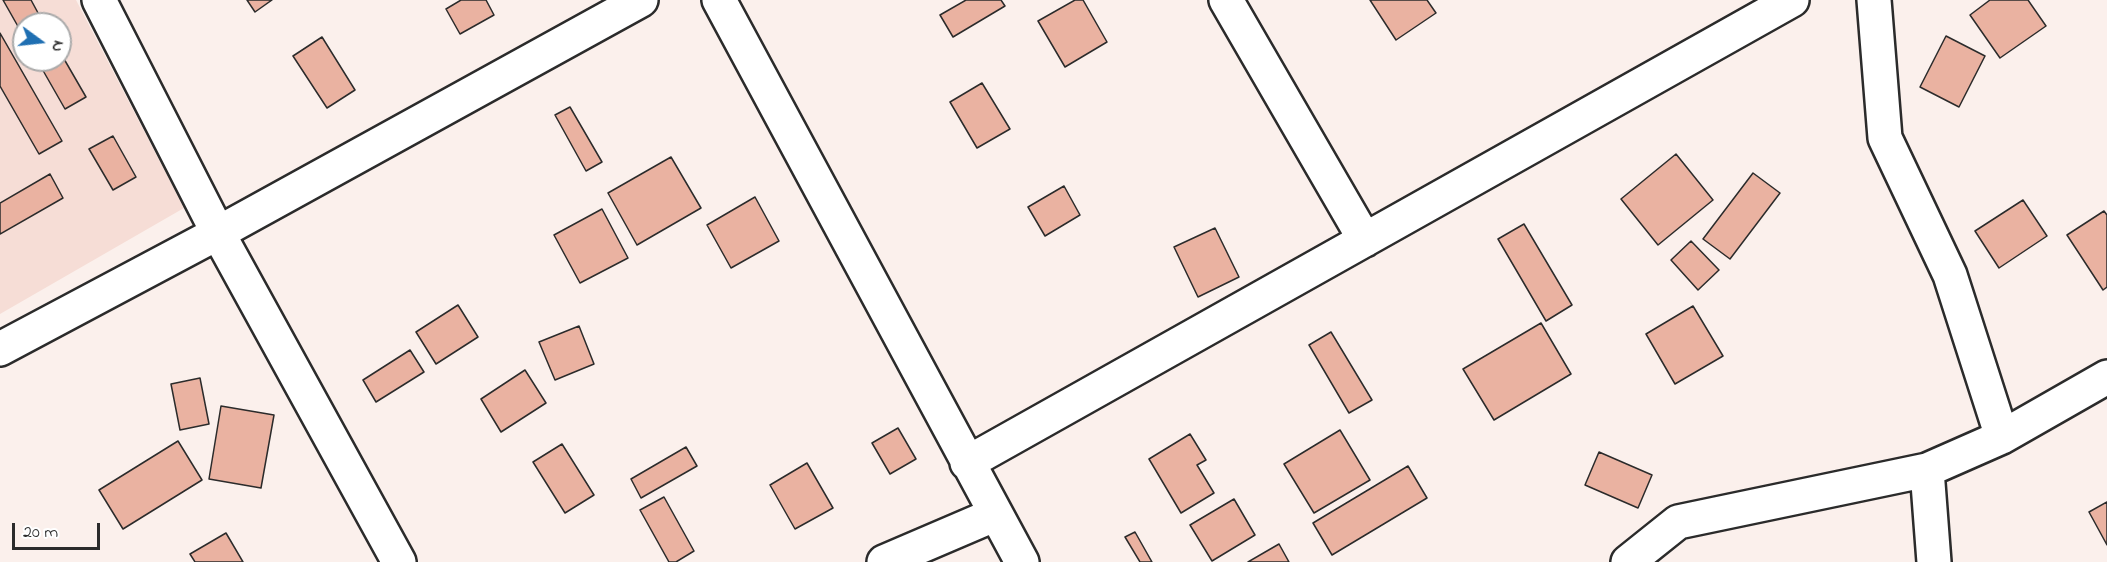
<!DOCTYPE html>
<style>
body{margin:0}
#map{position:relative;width:2107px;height:562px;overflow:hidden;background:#fbf0ec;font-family:"Indie Flower",sans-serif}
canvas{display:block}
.north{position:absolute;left:12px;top:12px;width:60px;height:60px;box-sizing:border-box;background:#fff;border:2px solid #aaa;border-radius:50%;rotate:105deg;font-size:16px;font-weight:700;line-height:24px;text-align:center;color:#2b2b2b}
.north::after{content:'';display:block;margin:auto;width:21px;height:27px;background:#1f6fb2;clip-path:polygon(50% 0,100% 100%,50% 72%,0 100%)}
.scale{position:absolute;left:12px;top:523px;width:88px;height:27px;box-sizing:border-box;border:3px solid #2b2b2b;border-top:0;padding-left:8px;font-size:18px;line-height:21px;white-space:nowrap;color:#2b2b2b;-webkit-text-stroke:4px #fff;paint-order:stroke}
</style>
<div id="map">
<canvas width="2107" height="562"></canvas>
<div class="north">N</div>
<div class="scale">20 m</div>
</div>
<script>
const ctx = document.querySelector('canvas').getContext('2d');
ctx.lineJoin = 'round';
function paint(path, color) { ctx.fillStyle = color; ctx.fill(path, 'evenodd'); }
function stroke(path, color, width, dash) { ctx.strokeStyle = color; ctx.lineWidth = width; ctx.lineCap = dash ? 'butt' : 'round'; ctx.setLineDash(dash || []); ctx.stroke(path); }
const built = new Path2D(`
 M0 0H76L184 208 0 314ZM24 24H60V60H24Z`);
const building = new Path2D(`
 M3 0H31L44 24H24V37Z
 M247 0H272L255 12Z
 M461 0H486L494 15 460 34 446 9Z
 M966 0H1001L1005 6 953 37 940 15Z
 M1075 0H1083L1107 42 1065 67 1038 21Z
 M1370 0H1427L1436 13 1396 40Z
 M1990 0H2028L2046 26 2000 58 1970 15Z
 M0 33 62 141 39 154 0 86Z
 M1946 36 1985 56 1959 107 1920 87Z
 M322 37 355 90 327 108 293 56Z
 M60 52 86 97 65 109 37 60H60Z
 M982 83 1010 129 977 148 950 102Z
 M570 107 602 162 586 171 555 115Z
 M113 136 136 177 113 190 89 149Z
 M1676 154 1713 200 1658 245 1621 199Z
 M671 157 701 208 637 245 608 193Z
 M1753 173 1780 193 1730 259 1703 239Z
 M50 174 63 198 0 234V203Z
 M1064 186 1080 215 1045 236 1028 207Z
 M755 197 779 241 731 268 707 225Z
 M2023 200 2047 236 1999 268 1975 231Z
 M602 209 628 258 580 283 554 235Z
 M2104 211 2107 215V287L2103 290 2067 235Z
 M1524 224 1572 305 1546 321 1498 239Z
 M1215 228 1239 277 1198 297 1174 247Z
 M1691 241 1719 270 1698 290 1671 260Z
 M458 305 478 337 436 364 416 332Z
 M1693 306 1723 356 1675 384 1646 334Z
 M1541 323 1571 374 1494 420 1463 369Z
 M579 326 594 364 555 380 539 342Z
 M1331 332 1372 400 1349 413 1309 345Z
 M410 350 424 372 376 402 363 380Z
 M525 370 546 403 501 432 481 399Z
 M200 378 209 424 180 430 171 384Z
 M221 406 274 415 261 488 209 479Z
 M898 428 916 459 890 474 872 443Z
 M1340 430 1370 480 1314 513 1284 464Z
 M1190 434 1206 460 1197 465 1214 493 1181 513 1149 459Z
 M178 441 202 480 123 529 99 490Z
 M562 444 594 495 565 513 533 462Z
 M686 447 697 466 641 498 631 479Z
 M1599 452 1652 475 1638 508 1585 485Z
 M807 463 833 508 795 529 770 485Z
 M1408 466 1427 498 1332 555 1313 523Z
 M664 497 694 551 676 562H669L640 510Z
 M1234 499 1255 535 1212 561 1190 525Z
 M2107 502V545L2089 512Z
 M1135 532 1152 562H1140L1125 537Z
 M226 533 243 562H195L190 554Z
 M1279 544 1289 562H1248Z`);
const minor = new Path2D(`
 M99 0 218 233 399 562
 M719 0 1022 562
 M1226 0 1365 240
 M1874 0 1885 138 1950 275 2002 437
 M0 349 218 233 641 0
 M967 463 1792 0
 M1927 470 1934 562
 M884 562 996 514
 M1628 562 1678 522 1927 470 2002 437 2107 377`);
paint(built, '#f6ddd6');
paint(building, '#eab2a1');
stroke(building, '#2b2b2b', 1.5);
stroke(minor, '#2b2b2b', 38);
stroke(minor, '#fff', 33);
</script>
